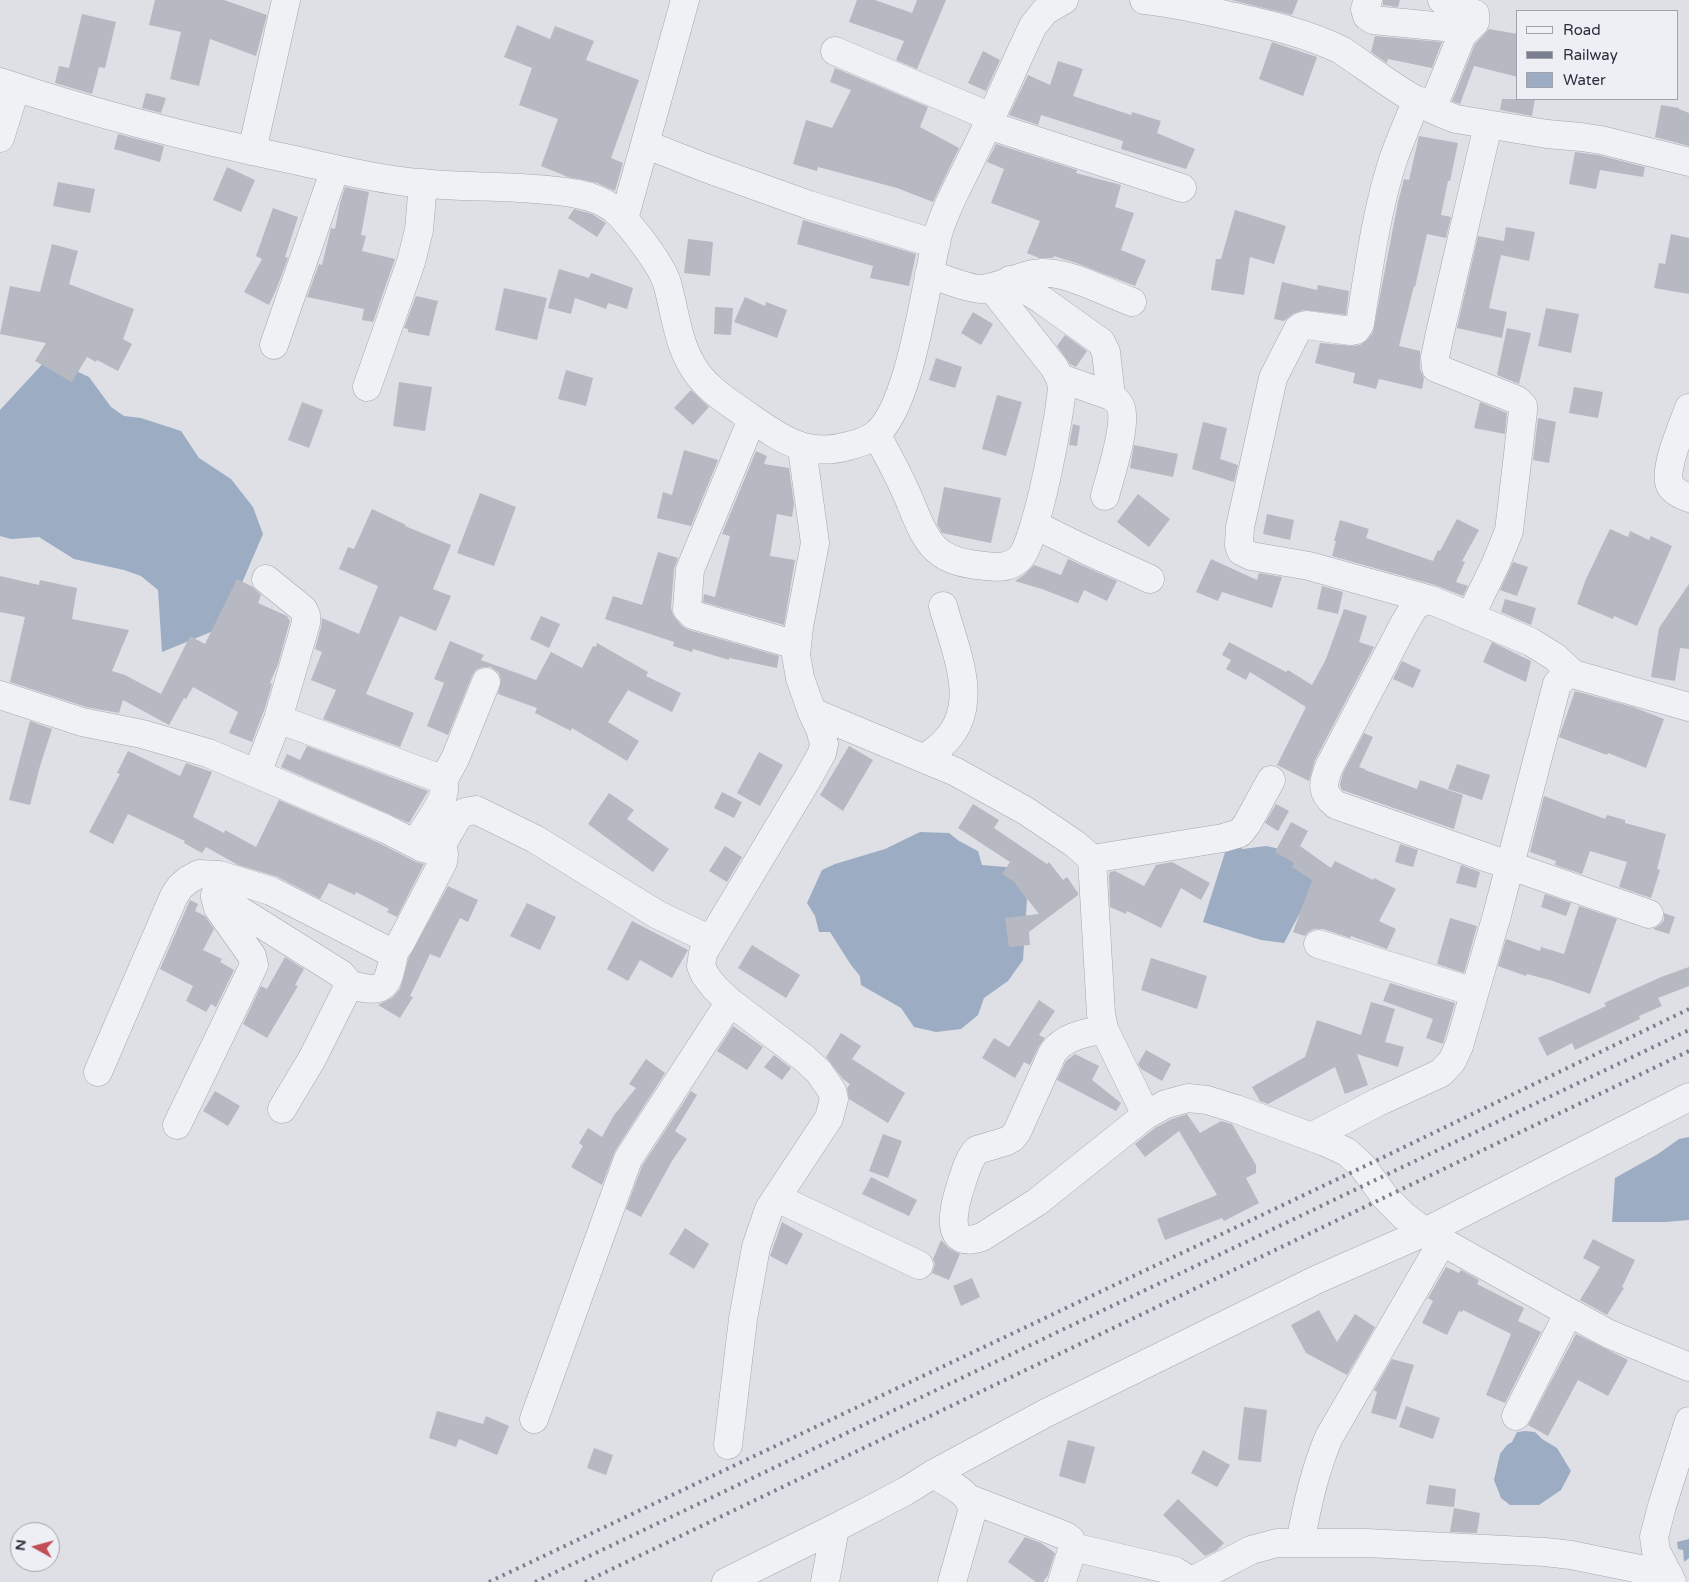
<!DOCTYPE html>
<style>
body{margin:0}
#map{position:relative;width:1689px;height:1582px;overflow:hidden;background:#dee0e6;font-family:"Varela Round",sans-serif}
canvas{display:block}
.legend{position:absolute;left:1516px;top:10px;width:162px;height:90px;box-sizing:border-box;background:#edeff4;border:1px solid #9fa2aa;margin:0;padding:6px 9px;list-style:none;font-size:15px;color:#292e3b}
.legend li{display:flex;align-items:center;gap:10px;height:25px}
.legend b{width:25px;border:1px solid #9fa2aa}
.north{position:absolute;left:10px;top:1522px;width:50px;height:50px;box-sizing:border-box;background:#edeff4;border:1px solid #9fa2aa;border-radius:50%;rotate:277deg;font-size:14px;font-weight:700;line-height:20px;text-align:center;color:#292e3b}
.north::after{content:'';display:block;margin:auto;width:18px;height:22px;background:#c04e57;clip-path:polygon(50% 0,100% 100%,50% 72%,0 100%)}
</style>
<div id="map">
<canvas width="1689" height="1582"></canvas>
<ul class="legend">
<li><b style="height:6px;background:#f0f1f5"></b>Road</li>
<li><b style="height:6px;background:#797f8e"></b>Railway</li>
<li><b style="height:14px;background:#9cacc3"></b>Water</li>
</ul>
<div class="north">N</div>
</div>
<script>
const ctx = document.querySelector('canvas').getContext('2d');
ctx.lineJoin = 'round';
function paint(path, color) { ctx.fillStyle = color; ctx.fill(path, 'evenodd'); }
function stroke(path, color, width, dash) { ctx.strokeStyle = color; ctx.lineWidth = width; ctx.lineCap = dash ? 'butt' : 'round'; ctx.setLineDash(dash || []); ctx.stroke(path); }
const water = new Path2D(`
 M48 358 89 377 111 407 124 416 141 418 181 431 199 458 231 479 253 507 263 534 223 627 162 652 158 590 141 576 124 570 74 559 39 537 11 539 0 536V410Z
 M920 832 949 833 959 841 978 851 982 865 1006 867 1027 899 1023 960 1008 981 984 998 978 1015 961 1029 936 1032 914 1027 901 1008 861 985 860 976 851 965 830 932H819L815 916 807 903 822 870 835 864 885 849Z
 M1228 843 1243 849 1266 846 1314 856 1313 888 1284 943 1261 940 1203 922Z
 M1689 1137V1220L1666 1222H1612L1615 1178 1658 1154 1679 1139Z
 M1525 1431 1535 1432 1542 1439 1557 1448 1571 1471 1561 1490 1539 1505H1510L1501 1498 1494 1480 1500 1454 1507 1445 1512 1442 1517 1432Z
 M1689 1539V1558L1684 1562 1683 1550 1678 1549 1677 1542Z`);
const building = new Path2D(`
 M155 0H224L267 15 256 56 210 39 199 86 170 79 181 32 149 25Z
 M857 0H875L912 13 917 0H946L917 69 896 60 904 41 849 22Z
 M1231 0H1298L1292 15Z
 M1383 0H1400L1398 7 1383 5Z
 M82 14 116 22 105 68 99 67 92 94 55 83 59 66 69 68Z
 M517 25 550 39 555 26 594 41 586 60 639 80 611 158 623 163 615 191 597 183 568 177 541 166 558 119 519 105 532 68 504 57Z
 M1489 29 1518 34V77L1474 66 1460 104 1452 101 1475 44Z
 M1375 36 1442 42 1432 68 1388 59 1387 63 1371 52Z
 M1272 42 1317 57 1303 96 1259 79Z
 M983 51 1000 60 986 91 968 83Z
 M1058 61 1083 69 1073 96 1131 115 1132 112 1161 121 1157 133 1195 149 1186 169 1121 149 1123 141 1041 115 1038 125 1009 115 1028 75 1050 85Z
 M835 68 928 107 920 127 959 148 933 202 897 188 818 167 817 171 793 164 806 120 832 128 851 90 830 82Z
 M146 93 166 98 161 113 142 108Z
 M1502 99H1535L1532 116 1500 110Z
 M1661 105 1679 108V109L1689 113V146L1655 137Z
 M118 134 164 146 160 162 114 149Z
 M1419 136 1458 143 1450 181H1448L1441 215 1451 217 1446 238 1427 234 1415 287 1414 286 1399 346 1420 351V369L1424 378 1422 389 1379 379 1376 389 1353 383 1355 373 1315 363 1320 343 1354 346 1360 345 1368 339 1373 332 1398 202 1404 179 1409 180Z
 M996 144 1077 170 1076 173 1121 185 1115 207 1134 213 1121 250 1146 260 1135 286 1079 264 1054 256 1053 258H1039L1027 253 1040 221 991 203 1004 169 987 162Z
 M1575 152 1598 155 1645 167 1643 177 1600 170 1596 189 1569 184Z
 M227 167 255 180 241 212 213 200Z
 M58 182 95 189 90 213 53 206Z
 M345 187 369 192 361 235 366 236 362 251 395 259 373 322 362 320 364 309 307 297 319 264 322 265 331 228 335 229 340 203Z
 M273 208 298 217 285 257 288 258 276 290 269 305 244 292 262 259 256 256Z
 M574 209 592 214 606 223 597 237 568 218Z
 M1235 210 1286 226 1274 264 1250 257 1244 295 1211 290 1216 259H1221Z
 M803 220 916 254 909 286 870 278 873 266 797 244Z
 M1506 227 1535 232 1529 261 1501 255 1489 308 1507 312 1502 338 1457 328 1478 236 1504 241Z
 M1671 234 1689 238V294L1654 288 1659 263 1665 264Z
 M688 239 713 242 710 276 684 273Z
 M52 244 78 251 69 284 134 309 123 339 132 344 118 371 97 360 96 362 87 357 72 382 35 361 46 343 0 334 10 286 40 292Z
 M559 269 589 278 591 273 633 288 627 309 608 303 606 309 575 298 571 314 548 308Z
 M1282 282 1317 290 1318 285 1349 291 1346 315 1303 310 1293 314 1284 321 1274 319Z
 M504 288 547 298 537 340 495 330Z
 M416 296 438 301 429 336 408 332V329L404 328Z
 M745 297 765 306 766 302 787 310 777 338 734 322Z
 M715 307 733 308 731 335 714 334Z
 M1546 308 1579 314 1571 353 1538 346Z
 M973 312 993 324 981 345 961 333Z
 M1507 328 1531 333 1519 384 1497 375Z
 M1065 335 1087 351 1076 367 1070 364 1057 346Z
 M936 358 962 367 955 388 929 380Z
 M566 370 593 378 586 406 558 399Z
 M399 382 432 387 425 431 393 426Z
 M1574 387 1603 392 1598 418 1569 413Z
 M691 390 709 407 693 425 674 408Z
 M997 395 1022 402 1006 456 982 449Z
 M302 402 323 410 309 448 288 440Z
 M1480 402 1507 413 1505 434 1474 428Z
 M1538 418 1556 422 1549 463 1533 460Z
 M1203 422 1227 428 1220 459 1238 465 1234 482 1192 469Z
 M1073 424 1080 426 1077 446 1069 445Z
 M1134 445 1178 454 1173 477 1130 468Z
 M684 450 718 460 691 526 657 518 663 492 672 495Z
 M756 451 767 456 764 464 789 468 794 504 792 517 777 514 770 556 795 560 784 625 703 602 704 594 715 597 730 536 722 534Z
 M944 487 1001 498 991 543 942 533 937 524Z
 M480 493 516 507 494 566 457 553Z
 M1138 494 1170 519 1149 547 1117 522Z
 M372 509 406 525 405 526 451 545 433 589 451 596 436 631 400 616 366 694 414 713 400 747 323 719 336 690 311 680 322 652 315 649 321 627 322 618 359 634 378 586 339 569 348 547 354 549Z
 M1267 514 1294 520 1290 540 1263 534Z
 M1457 519 1479 530 1462 561 1465 562 1456 582 1468 586 1463 596 1435 585 1332 556 1336 541H1334L1340 520 1369 529 1366 538 1433 561 1438 550 1440 551Z
 M1610 529 1628 537 1630 531 1649 540 1651 536 1672 546 1637 626 1614 616 1613 619 1577 604 1586 579Z
 M658 552 678 558 674 569 671 608 673 615 682 626 689 630 779 656 777 668 729 658V660L693 649 692 652 673 646 674 642 605 619 613 596 642 605Z
 M1068 559 1117 581 1107 601 1084 590 1078 603 1042 589 1015 581 1025 574 1034 565 1061 575Z
 M1211 559 1257 580 1259 573 1282 577 1272 608 1222 592 1218 601 1196 592Z
 M1513 562 1528 567 1517 596 1500 590Z
 M0 576 39 585 40 580 77 588 72 619 129 630 112 671 125 675 161 694 190 636 205 644 237 579 253 587 261 595 258 603 287 616 290 621 278 664 270 683 272 684 265 708 252 742 229 733 238 712 193 687 186 699 184 698 169 725 123 700 119 713 86 707 10 682 25 617 0 612Z
 M1689 584V649L1680 648 1675 681 1651 677 1659 628Z
 M1322 586 1343 592 1338 614 1317 609Z
 M1505 599 1536 608 1531 625 1501 612Z
 M1344 609 1367 616 1359 642 1374 647 1315 760 1309 781 1277 765 1306 707 1250 672 1246 680 1226 669 1231 660 1222 655 1229 642 1286 672 1288 670 1312 685 1326 659Z
 M541 616 560 624 549 648 530 639Z
 M450 641 484 655 481 660 536 680 551 652 582 668 593 646 596 647 597 643 648 672 646 676 681 693 672 712 628 690 608 722 639 741 627 761 572 728 571 731 535 713 537 708 498 694 501 680 499 673 491 667H483L476 670 472 676 448 735 427 726 444 683 434 679Z
 M1492 642 1531 661 1526 682 1483 662Z
 M1402 661 1421 670 1413 688 1393 679Z
 M1575 691 1633 707 1664 719 1646 768 1608 753 1607 755 1559 737Z
 M30 721 52 729 40 766 30 805 9 800Z
 M1364 733 1373 737 1359 767 1365 769V770L1417 789 1420 780 1463 795 1454 829 1342 790 1340 785 1343 773Z
 M307 746 428 791 427 793 409 823 281 767 287 754 300 760Z
 M849 746 873 760 843 811 820 795Z
 M128 751 180 776 186 763 212 772 193 817 224 833 225 830 256 847 279 800 379 843 416 862 424 864 397 917 387 912 389 909 356 892 355 895 329 883 320 899 278 877 238 865 206 847 202 853 184 843 185 841 128 814 113 844 89 832 120 774 117 773Z
 M759 752 783 765 760 806 737 793Z
 M1457 764 1490 775 1482 800 1448 789Z
 M722 792 742 802 734 818 714 808Z
 M609 793 634 810 627 819 669 849 653 872 588 824Z
 M1544 796 1605 819 1607 815 1625 820V823L1666 834 1657 869 1660 870 1651 898 1619 887 1627 862 1590 851 1582 874 1555 865 1556 861 1530 852Z
 M973 804 999 820 994 828 1047 864 1049 862 1063 880 1067 877 1078 893V895L1029 932 1030 945 1009 947 1005 918 1039 914 1013 881 1002 874 1010 862 958 828Z
 M1276 804 1289 811 1278 831 1265 823Z
 M1291 822 1308 831 1300 846 1331 868 1335 861 1373 880 1374 878 1396 889 1379 921 1396 929 1387 949 1351 936 1350 938 1323 929H1314L1308 932 1305 936 1293 932 1312 880 1292 867 1294 863 1275 852Z
 M1400 844 1418 850 1413 867 1395 862Z
 M725 846 742 857 727 882 709 871Z
 M1172 862 1210 883 1201 900 1181 888 1161 928 1127 911 1126 914 1110 907 1109 876 1110 872 1115 871 1144 886 1156 865Z
 M1461 865 1480 872 1476 888 1456 883Z
 M448 886 478 900 468 922 460 918 440 958 430 954 410 996 413 997 400 1018 378 1005 392 998 400 989 409 957Z
 M1545 894 1571 903 1566 916 1541 907Z
 M190 900 198 904 195 911 205 916 214 929 203 950 222 959 220 962 234 970 216 1007 211 1004 206 1012 186 1001 193 986 160 969Z
 M527 903 556 917 540 950 510 936Z
 M1579 906 1617 919 1590 994 1553 981 1527 974 1526 976 1498 966 1506 939 1540 951 1541 947 1564 954Z
 M1664 913 1675 917 1669 934 1653 929 1660 925 1664 920Z
 M1450 918 1477 926 1464 973 1437 964Z
 M632 921 688 950 672 978 640 960 628 981 607 969Z
 M752 945 800 975 786 998 738 968Z
 M285 957 304 969 295 985 298 986 267 1038 243 1024 261 986 267 989Z
 M1151 958 1207 976 1197 1009 1141 990Z
 M1689 967V986L1658 998 1662 1006 1639 1016 1640 1019 1575 1050 1572 1043 1547 1056 1538 1038 1606 1006 1604 1003 1661 977Z
 M1390 983 1455 1003 1443 1044 1426 1038 1433 1019 1383 1001Z
 M1039 1000 1055 1011 1039 1035 1045 1038 1039 1046 1030 1065 1024 1062 1015 1078 982 1058 994 1038 1009 1047Z
 M1371 1002 1395 1009 1385 1042 1404 1047 1398 1067 1357 1054 1368 1085 1345 1094 1335 1067 1268 1104 1260 1101 1252 1087 1305 1057 1317 1020 1361 1035Z
 M733 1026 763 1047 747 1070 717 1051Z
 M841 1033 861 1046 852 1059 905 1093 888 1123 849 1099 847 1088 850 1084 843 1079 826 1057Z
 M1146 1050 1171 1064 1162 1081 1141 1069 1138 1064Z
 M1075 1054 1099 1066 1092 1080 1121 1103 1116 1111 1057 1080 1066 1061Z
 M774 1055 791 1068 782 1080 764 1067Z
 M646 1059 665 1073 615 1151 602 1185 571 1167 583 1146 579 1143 588 1128 602 1137 614 1115 636 1088 629 1084Z
 M215 1091 240 1106 228 1126 203 1111Z
 M691 1091 697 1095 675 1131 687 1139 672 1161 641 1217 626 1209 642 1166Z
 M1187 1114 1200 1133 1221 1121 1232 1124 1256 1165V1173L1246 1178 1259 1203 1224 1221 1222 1218 1165 1240 1157 1219 1217 1195 1179 1131 1145 1157 1135 1144 1155 1128 1172 1119Z
 M883 1134 902 1141 888 1178 869 1171Z
 M871 1177 917 1200 909 1216 862 1194Z
 M782 1222 803 1234 787 1265 770 1256Z
 M685 1228 709 1244 694 1269 669 1254Z
 M1593 1239 1635 1260 1622 1287 1624 1288 1607 1315 1580 1300 1600 1267 1583 1258Z
 M941 1240 950 1249 960 1254 949 1280 932 1273 935 1264 933 1259Z
 M1446 1267 1459 1273 1461 1270 1479 1280 1477 1284 1524 1308 1518 1321 1541 1332 1505 1403 1486 1395 1511 1334 1463 1310 1462 1312 1459 1311 1447 1335 1422 1323 1433 1301 1428 1298Z
 M972 1278 980 1297 961 1306 953 1286Z
 M1319 1310 1337 1342 1355 1314 1375 1327 1347 1375 1306 1353 1291 1325Z
 M1576 1334 1628 1360 1608 1396 1578 1380 1548 1436 1528 1425Z
 M1392 1359 1414 1365 1396 1420 1371 1413 1377 1392 1374 1390Z
 M1406 1406 1440 1418 1433 1439 1399 1427Z
 M1244 1407 1267 1410 1261 1462 1238 1460Z
 M437 1411 483 1424 486 1416 509 1426 497 1455 459 1439 456 1447 429 1438Z
 M1068 1440 1095 1447 1085 1484 1059 1476Z
 M594 1448 613 1455 606 1475 587 1468Z
 M1203 1450 1230 1465 1217 1487 1191 1473Z
 M1429 1485 1456 1489 1454 1507 1426 1504Z
 M1178 1499 1224 1543 1216 1551 1205 1556 1163 1515Z
 M1454 1508 1480 1513 1477 1533 1450 1532Z
 M1025 1537 1041 1543 1055 1553 1048 1575 1043 1582H1036L1008 1562Z`);
const minor = new Path2D(`
 M1144 0C1175 3 1204 10 1235 17 1271 25 1308 34 1341 50 1377 74 1415 105 1456 119L1547 134 1581 137 1601 140 1689 162
 M1368 0 1365 9 1367 16 1373 20 1455 28 1462 35 1432 109
 M1442 0 1475 14V22L1462 35
 M835 51 991 117
 M0 82C92 113 190 138 285 158 323 166 361 176 400 181 449 188 499 185 547 190 565 192 581 193 598 200 604 203 611 206 616 211 631 225 661 264 667 283 675 311 677 341 693 367 704 386 724 399 741 411 776 435 804 459 848 446 857 444 867 441 875 435 911 408 926 279 938 234 946 205 962 180 974 153 995 111 1013 68 1033 26L1045 11 1064 0
 M1417 100C1409 119 1401 138 1394 157 1376 211 1369 268 1360 324L1356 330 1351 331 1306 325 1302 326 1298 329 1273 378 1240 527 1239 545 1241 551 1251 556 1309 566 1431 600
 M988 125 1182 188
 M0 138 16 87
 M645 144 703 167 809 205 936 244
 M252 151 286 0
 M624 219 685 0
 M929 274C942 278 968 289 981 289 1001 288 1020 274 1041 273 1067 271 1107 293 1132 302
 M1010 280 1042 300 1101 342 1106 352 1111 396
 M274 345 335 169
 M1060 378 1111 396C1115 399 1119 402 1121 408 1127 426 1110 476 1105 496
 M367 387 411 262 419 230 423 183
 M1689 408C1683 425 1663 469 1670 485 1674 492 1682 495 1689 498
 M752 419 694 560 690 570 687 609 693 615 796 645
 M876 434C886 452 896 470 904 488 913 506 920 532 933 546 944 559 961 563 977 565 993 567 1008 570 1020 558 1036 544 1061 412 1062 386L1060 378 1054 367 991 287
 M1035 525 1086 550 1150 579
 M1470 617 1496 563 1509 531 1523 411V406L1517 400 1436 368 1435 357 1440 333 1488 125
 M1573 674 1555 657 1531 642 1431 600 1416 604 1404 624 1329 767C1323 784 1320 792 1336 805L1649 914
 M0 695 82 722 142 734 208 753 386 829 423 848 431 850 437 849 442 844 458 817 465 812 476 810 535 839 658 915 711 940
 M812 712 956 772 1026 811 1075 844 1092 859 1101 1014 1104 1029 1146 1115
 M278 719 436 777C439 780 443 782 444 786 447 799 422 832 415 843
 M924 758C988 720 959 663 943 606
 M257 773 278 719 306 623V615L303 609 266 579
 M442 782 455 759 486 682
 M1092 859 1223 838 1240 833 1247 824 1271 780
 M215 895 341 974 346 980 347 989 312 1059 282 1109
 M1318 944 1474 992
 M348 984C388 996 387 986 395 950
 M1104 1029C1086 1033 1065 1036 1053 1052L1017 1132 1012 1138 1007 1141 977 1150C968 1159 965 1173 961 1185 954 1206 942 1251 982 1237L1037 1202 1146 1115 1166 1104 1188 1098 1207 1100 1236 1109 1325 1142 1347 1152 1363 1167 1385 1197 1404 1216 1425 1232 1552 1303 1609 1334 1689 1367
 M98 1072 174 896 180 887 188 880 199 874 219 875 271 891 388 951 395 950 400 944 443 862 444 854 442 844
 M177 1125 254 965 252 956 218 908 215 897
 M1311 1137 1378 1102 1441 1073 1452 1061 1459 1046 1497 915 1557 684 1565 676 1573 674 1689 707
 M777 1198 919 1265
 M1516 1416 1569 1312
 M534 1419 628 1159 730 1002
 M728 1445 743 1319 756 1247 769 1209 829 1118 834 1099 832 1091 819 1072 804 1058 730 1002 715 988 705 975 701 966 703 953 807 780 822 753 824 744 820 729 812 712 800 678 796 655 799 627 815 543 802 448
 M933 1474C949 1484 972 1492 972 1512L952 1582
 M970 1499 1066 1536 1071 1540 1073 1547 1062 1582
 M1300 1543C1307 1507 1314 1472 1329 1437L1442 1242
 M1073 1547 1175 1571 1192 1582
 M1192 1581 1251 1550 1277 1543H1366L1545 1552 1571 1555 1669 1575
 M726 1582 835 1528 906 1491 933 1474 1046 1413 1318 1279 1425 1232 1689 1097
 M825 1582 835 1528
 M1672 1582 1656 1551 1654 1537 1662 1506 1689 1421`);
const rail = new Path2D(`
 M489 1582 1363 1167 1689 1009
 M535 1582 1689 1030
 M585 1582 1689 1051`);
paint(water, '#9cacc3');
paint(building, '#b6b9c2');
stroke(minor, '#a4a7af', 29);
stroke(minor, '#f0f1f5', 28);
stroke(rail, '#797f8e', 4, [2.5, 5]);
</script>
